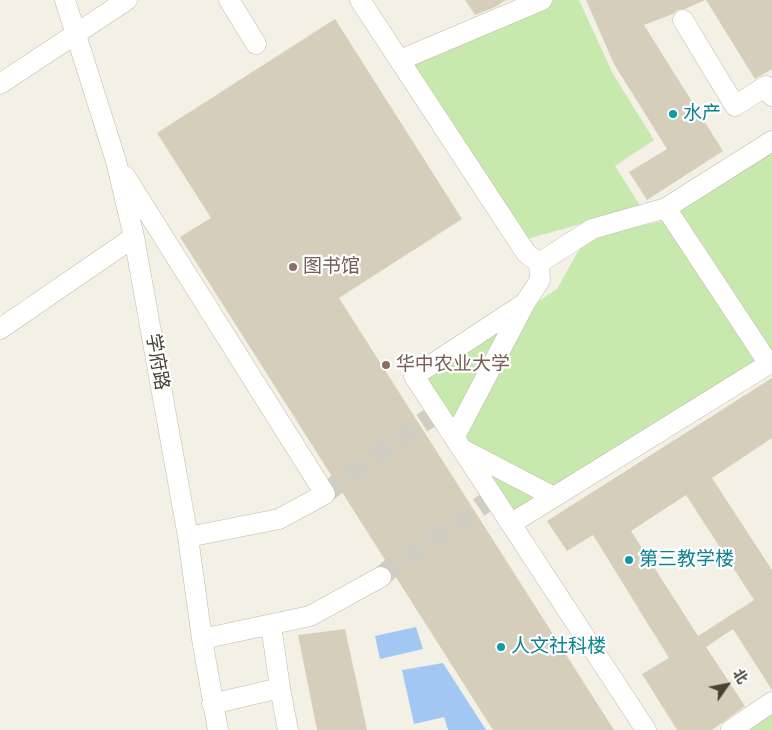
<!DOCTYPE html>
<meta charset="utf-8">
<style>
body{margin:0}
#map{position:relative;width:772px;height:730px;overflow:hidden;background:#f3f1e6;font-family:Karla,"Noto Sans SC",sans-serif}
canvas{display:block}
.north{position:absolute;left:702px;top:660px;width:50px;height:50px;-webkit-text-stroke:4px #fff;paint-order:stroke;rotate:57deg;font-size:14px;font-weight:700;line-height:20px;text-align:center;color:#464235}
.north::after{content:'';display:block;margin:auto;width:18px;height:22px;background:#464235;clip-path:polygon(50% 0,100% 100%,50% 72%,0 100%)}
</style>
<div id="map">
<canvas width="772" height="730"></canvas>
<div class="north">北</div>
</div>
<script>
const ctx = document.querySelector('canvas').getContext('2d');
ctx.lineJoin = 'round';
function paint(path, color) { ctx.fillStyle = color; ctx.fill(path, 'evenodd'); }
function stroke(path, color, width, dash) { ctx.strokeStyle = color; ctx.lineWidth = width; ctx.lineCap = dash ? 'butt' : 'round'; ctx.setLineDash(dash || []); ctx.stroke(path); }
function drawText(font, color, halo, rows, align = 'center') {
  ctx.font = font + ' Karla,"Noto Sans SC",sans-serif'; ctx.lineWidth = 4.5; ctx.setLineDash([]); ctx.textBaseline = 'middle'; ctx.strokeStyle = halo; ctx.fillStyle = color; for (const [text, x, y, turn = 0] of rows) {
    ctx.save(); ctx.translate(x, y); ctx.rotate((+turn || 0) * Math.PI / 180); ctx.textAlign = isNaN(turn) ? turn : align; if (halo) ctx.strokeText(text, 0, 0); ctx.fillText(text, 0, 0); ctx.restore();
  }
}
const green = new Path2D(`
 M555 0H579L613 74 654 140 615 166 641 207 520 241 408 63Z
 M772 152V352L515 514 425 377 557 289 585 239 662 221Z
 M772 708V730H739Z`);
const water = new Path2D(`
 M416 627 423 649 380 659 375 636Z
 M443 663 486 730H448L444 717 414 724 402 670Z`);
const building = new Path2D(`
 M465 0H506L495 7 475 15Z
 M586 0H705L685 9 677 10 673 14 644 25 723 151 647 200 629 172 667 149 614 64Z
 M706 0H772V69L755 79Z
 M335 19 462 219 339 298 614 730H493L180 237 211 218 157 133Z
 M772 378V438L712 478 772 570V690L733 629 706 647 745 706 712 730H677L642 674 669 658 593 535 567 551 547 521ZM686 495 754 600 698 636 631 531Z
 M345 629 367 730H317L298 635Z`);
const minorTunnel = new Path2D(`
 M325 494 337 484 419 425 439 412
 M381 577 391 568 494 497`);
const minor = new Path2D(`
 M65 0 116 161 134 237 188 537 202 639 218 730
 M229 0 256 44
 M360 0 526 253 539 263 540 280 525 303 455 436
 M683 20 735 106 766 86 772 96
 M400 60 542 0
 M0 84 127 0
 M125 176 325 494 279 519 188 537
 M666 208 769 364
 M539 263 592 229 666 208 772 141
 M525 303 414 376 646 730
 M0 329 134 237
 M466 451 554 497
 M512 523 772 362
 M271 625 280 688 288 730
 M202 639 310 616 381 577
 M212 704 280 688
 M731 730 772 702`);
const markers = [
 [673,114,5,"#0f9aa8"],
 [293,267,5,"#8d6e63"],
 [386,365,5,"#8d6e63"],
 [629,560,5,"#0f9aa8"],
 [501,647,5,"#0f9aa8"]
];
const cultureNames = [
 ["水产",683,114],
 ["第三教学楼",639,560],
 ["人文社科楼",511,647]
];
const educationNames = [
 ["图书馆",303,267],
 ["华中农业大学",396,365]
];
const streetNames = [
 ["学府路",157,362,80]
];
paint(green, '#c7e9ae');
paint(water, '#a1c7f2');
paint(building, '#d5cebb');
stroke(minorTunnel, '#d0cec3', 20, [20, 10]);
stroke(minor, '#bfbaa8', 21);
stroke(minor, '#fff', 20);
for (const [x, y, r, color] of markers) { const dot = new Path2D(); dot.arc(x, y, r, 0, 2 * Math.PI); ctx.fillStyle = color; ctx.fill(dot); stroke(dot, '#fff', 2); }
drawText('19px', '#0d838f', '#fff', cultureNames, 'left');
drawText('19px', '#785e54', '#fff', educationNames, 'left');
drawText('19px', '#464235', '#fff', streetNames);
</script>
